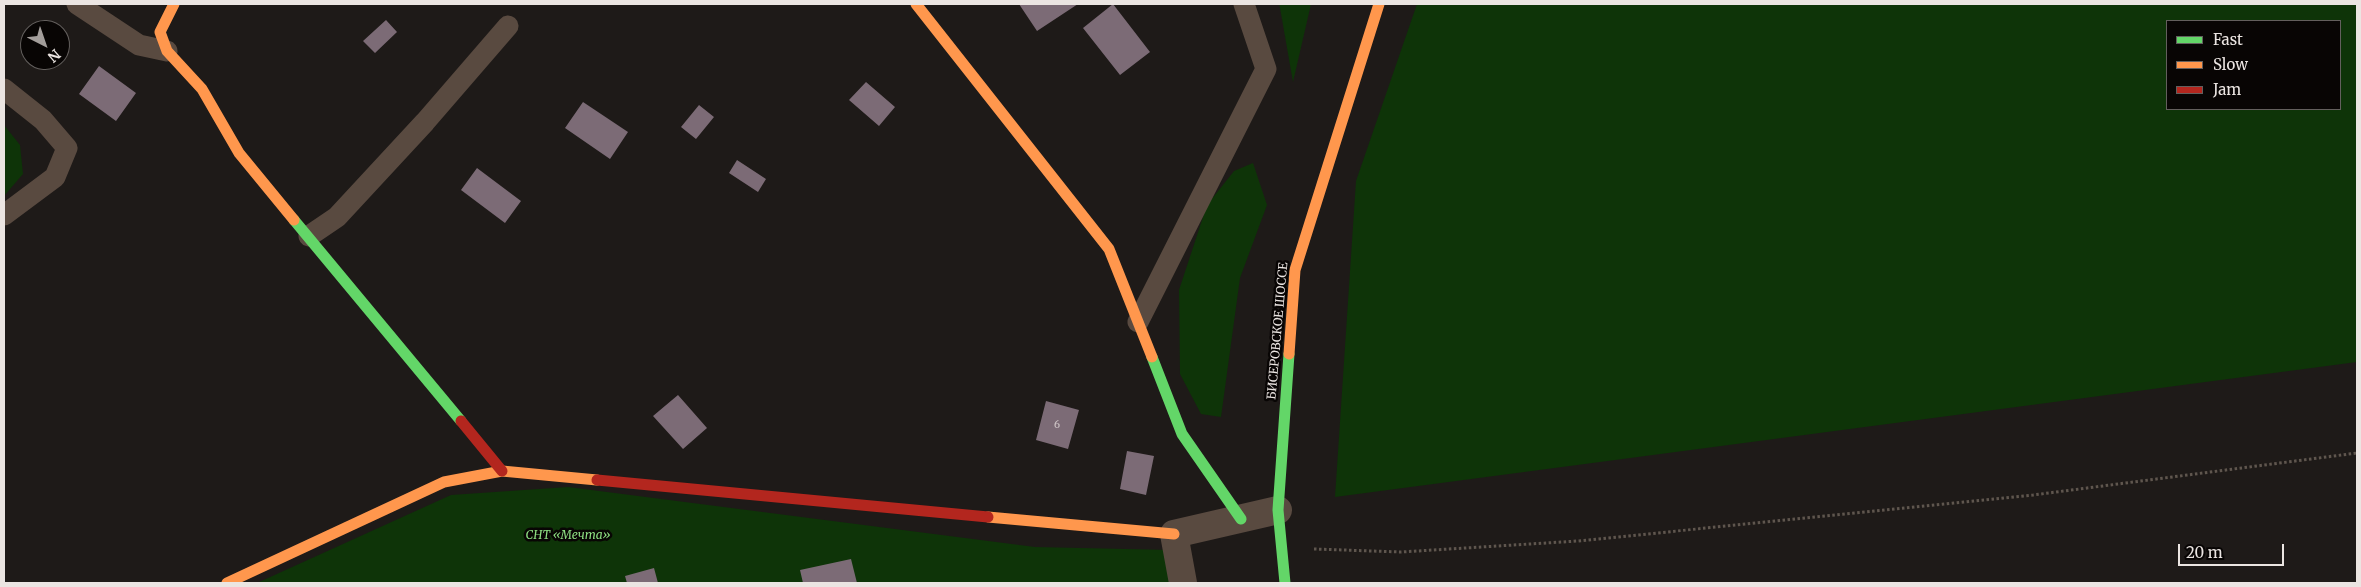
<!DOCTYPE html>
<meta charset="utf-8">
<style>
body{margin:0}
#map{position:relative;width:2361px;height:587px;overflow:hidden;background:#1e1a18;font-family:Merriweather,serif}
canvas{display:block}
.frame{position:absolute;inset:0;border:5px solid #ebe5e2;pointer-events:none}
.legend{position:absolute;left:2166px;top:20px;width:175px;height:90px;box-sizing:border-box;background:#080504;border:1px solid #635f5d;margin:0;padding:6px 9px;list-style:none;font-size:15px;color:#ebe5e2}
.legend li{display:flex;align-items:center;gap:10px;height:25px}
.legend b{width:25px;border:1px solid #635f5d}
.north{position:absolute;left:20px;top:20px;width:50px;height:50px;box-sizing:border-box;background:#080504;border:1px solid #635f5d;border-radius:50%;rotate:139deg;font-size:14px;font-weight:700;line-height:20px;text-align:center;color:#ebe5e2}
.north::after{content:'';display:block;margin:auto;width:18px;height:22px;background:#a39e9b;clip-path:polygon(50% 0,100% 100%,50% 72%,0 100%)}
.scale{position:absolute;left:2178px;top:544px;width:106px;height:22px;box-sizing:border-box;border:2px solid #ebe5e2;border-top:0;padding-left:6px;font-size:15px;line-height:18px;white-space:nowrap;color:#ebe5e2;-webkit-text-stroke:4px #080504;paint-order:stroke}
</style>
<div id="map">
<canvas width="2361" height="587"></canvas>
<div class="frame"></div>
<ul class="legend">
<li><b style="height:6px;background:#63d668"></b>Fast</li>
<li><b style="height:6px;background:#ff974d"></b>Slow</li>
<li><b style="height:6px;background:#b3261e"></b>Jam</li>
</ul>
<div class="north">N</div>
<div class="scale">20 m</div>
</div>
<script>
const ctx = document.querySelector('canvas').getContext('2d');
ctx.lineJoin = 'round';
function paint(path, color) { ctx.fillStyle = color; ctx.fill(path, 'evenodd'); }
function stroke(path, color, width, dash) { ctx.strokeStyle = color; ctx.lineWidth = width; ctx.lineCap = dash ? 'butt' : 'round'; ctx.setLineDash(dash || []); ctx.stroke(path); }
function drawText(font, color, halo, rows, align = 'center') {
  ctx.font = font + ' Merriweather,serif'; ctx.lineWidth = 5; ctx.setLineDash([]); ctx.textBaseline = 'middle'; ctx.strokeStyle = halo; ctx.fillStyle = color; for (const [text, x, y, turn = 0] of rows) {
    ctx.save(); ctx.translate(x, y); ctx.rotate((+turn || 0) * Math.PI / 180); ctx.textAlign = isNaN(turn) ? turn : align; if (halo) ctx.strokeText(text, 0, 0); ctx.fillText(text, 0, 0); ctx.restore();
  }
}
const green = new Path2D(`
 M1279 4H1311L1293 82 1280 8Z
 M1417 4H2357V362L1335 497 1356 181ZM2167 21H2340V109H2167Z
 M4 125 20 145 23 174 4 196Z
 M1253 163 1267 205 1240 278 1221 417 1201 414 1180 374 1179 290 1207 205 1234 171Z
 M568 487 1035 547 1171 550 1176 583H257L451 495Z`);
const building = new Path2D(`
 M1019 4H1078L1037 31Z
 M1113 4 1150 52 1120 75 1083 28Z
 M386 20 397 32 375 53 363 41Z
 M99 66 136 93 116 121 79 94Z
 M866 82 895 107 879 126 849 100Z
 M583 102 628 132 610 159 565 128Z
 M699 105 714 117 696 139 681 127Z
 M737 160 766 179 758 192 729 173Z
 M477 168 521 201 505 223 461 190Z
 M678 395 707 428 683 449 653 416Z
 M1046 401 1079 410 1068 449 1036 440Z
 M1127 451 1154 456 1146 495 1120 489Z
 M851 559 857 583H803L800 570Z
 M654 568 658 583H627L625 576Z`);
const path = new Path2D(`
 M1314 549 1401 552 1578 541 2033 495 2357 453`);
const lane = new Path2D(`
 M77 4 139 45 167 51
 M4 89 43 120 67 148 55 177 4 215
 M309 236 337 217 425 122 508 26
 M1138 322 1266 69 1244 4`);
const street = new Path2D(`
 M1183 583 1174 534 1278 510`);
const fast = new Path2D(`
 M294 220 461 421
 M1152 357 1182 434 1241 519
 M1285 583 1278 510 1289 354`);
const slow = new Path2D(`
 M174 4 160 32 167 51 202 89 239 153 294 220
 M916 4 1109 249 1152 357
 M1289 354 1295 270 1379 4
 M988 517 1174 534
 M227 583 444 482 502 471 597 480`);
const jam = new Path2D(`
 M461 421 502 471
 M597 480 988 517`);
const numberNames = [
 ["6",1057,425]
];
const streetNames = [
 ["БИСЕРОВСКОЕ ШОССЕ",1278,331,-85]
];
const parkNames = [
 ["СНТ «Мечта»",568,536]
];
paint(green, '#0e3408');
paint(building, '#7c6b76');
stroke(path, '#5f564e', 3, [2.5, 2.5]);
stroke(lane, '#594a40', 21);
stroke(street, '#594a40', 28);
stroke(fast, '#63d668', 11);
stroke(slow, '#ff974d', 11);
stroke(jam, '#b3261e', 11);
drawText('10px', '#cfc6c7', null, numberNames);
drawText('12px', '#ebe5e2', '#080504', streetNames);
drawText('italic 12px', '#8ee083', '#080504', parkNames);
</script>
